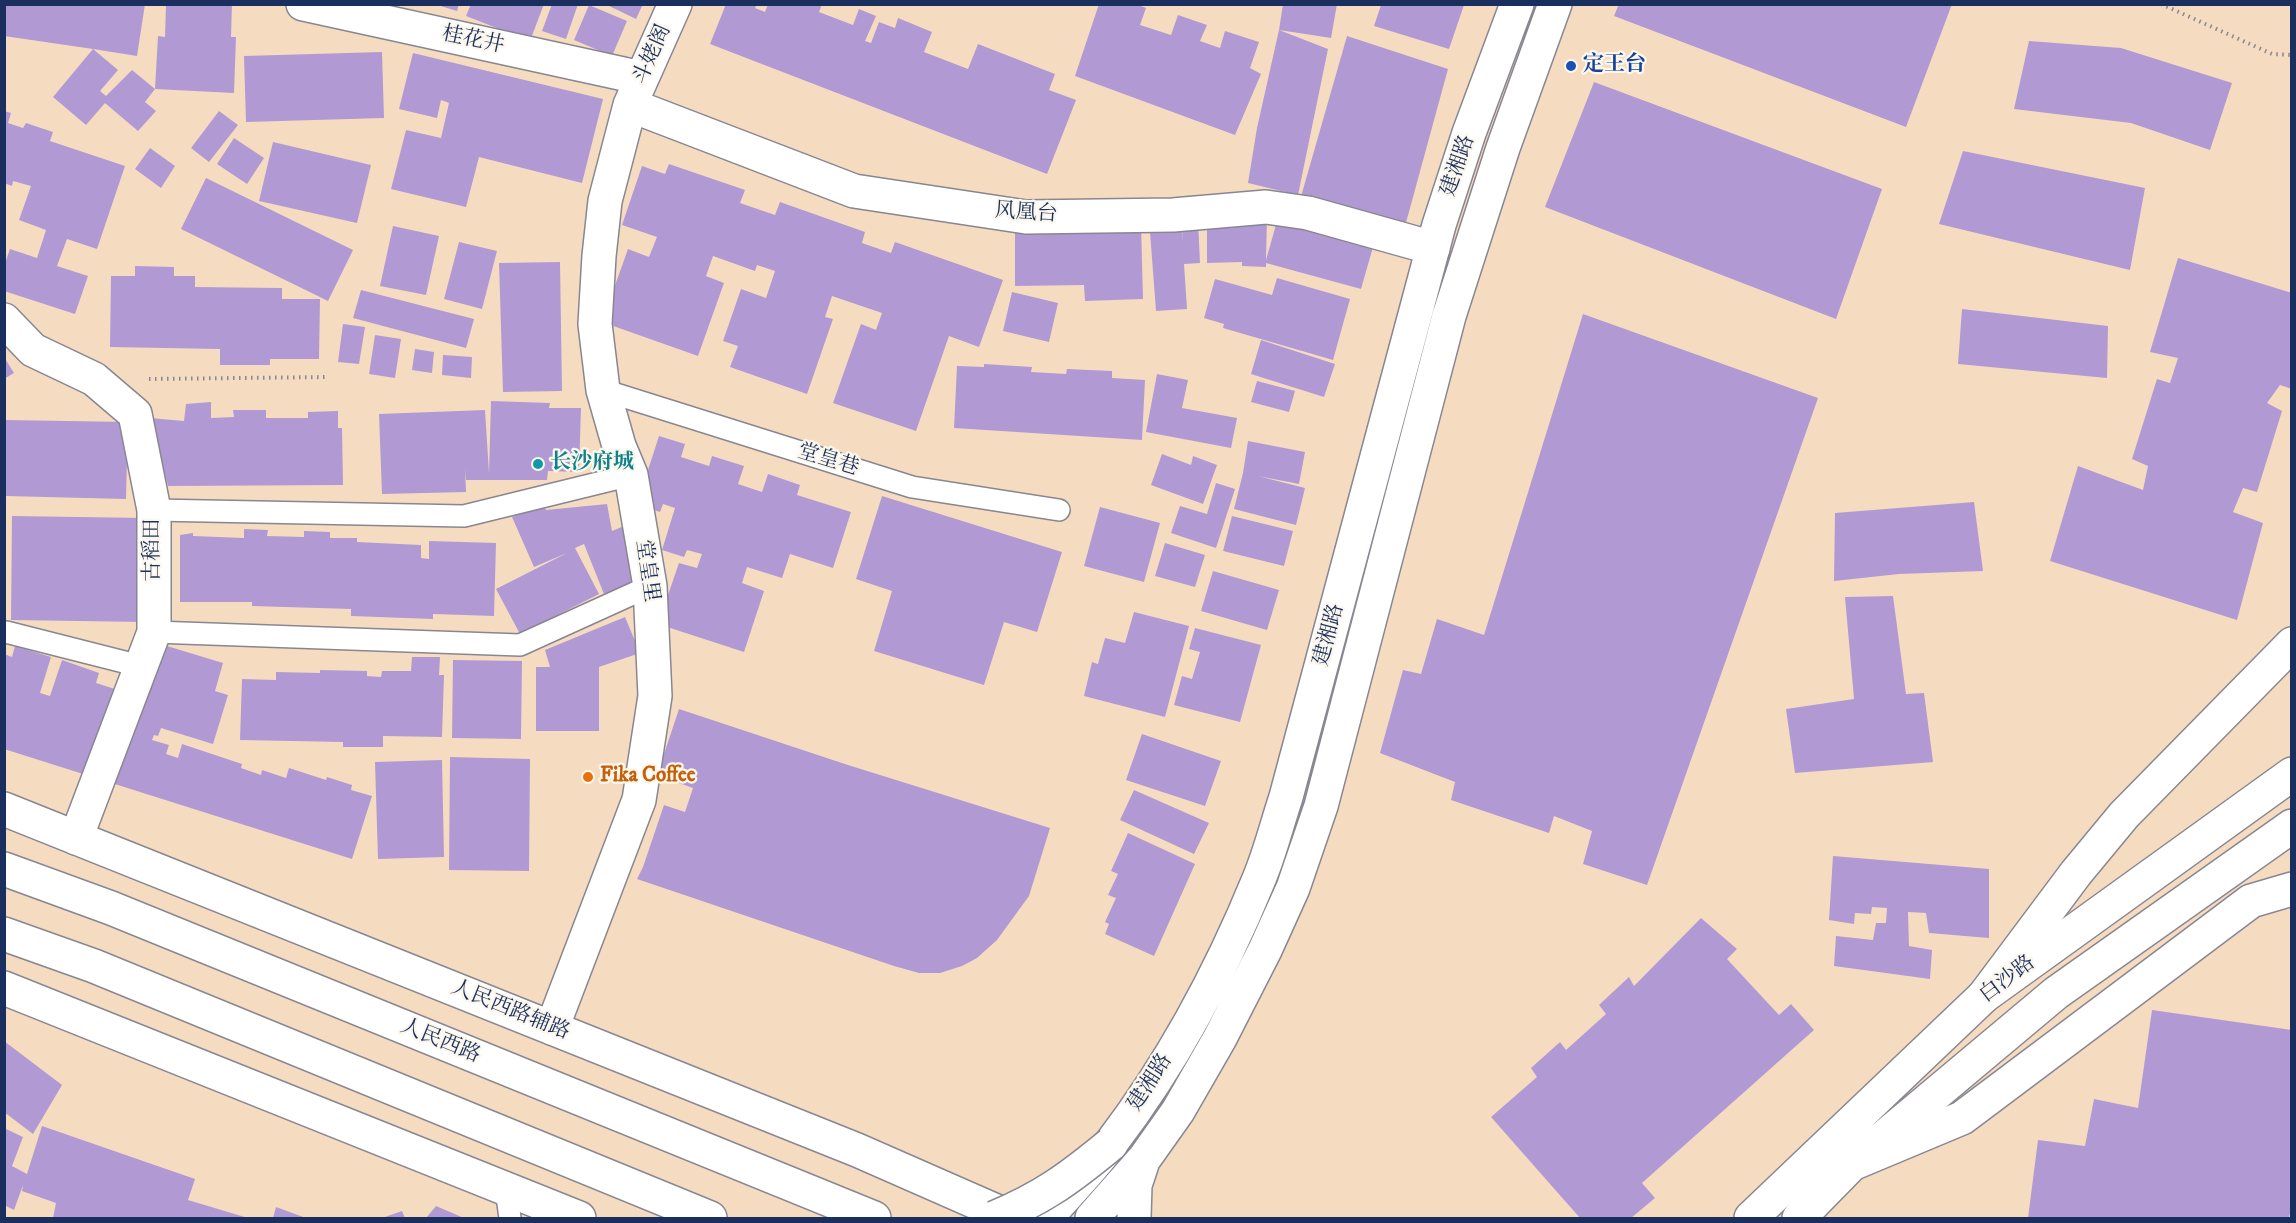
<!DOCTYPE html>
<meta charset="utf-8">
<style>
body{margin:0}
#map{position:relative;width:2296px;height:1223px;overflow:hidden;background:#f5dcc1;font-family:"IM FELL DW Pica",serif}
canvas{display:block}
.frame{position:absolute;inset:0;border:6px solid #1b2f5e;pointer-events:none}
</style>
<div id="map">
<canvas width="2296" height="1223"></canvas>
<div class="frame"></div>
</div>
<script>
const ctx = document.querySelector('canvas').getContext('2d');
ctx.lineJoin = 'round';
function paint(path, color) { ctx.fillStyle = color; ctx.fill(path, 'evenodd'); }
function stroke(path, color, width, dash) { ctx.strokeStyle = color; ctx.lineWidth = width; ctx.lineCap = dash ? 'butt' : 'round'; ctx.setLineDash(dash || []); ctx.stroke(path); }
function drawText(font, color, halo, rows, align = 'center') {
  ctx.font = font + ' "IM FELL DW Pica","Noto Serif SC",serif'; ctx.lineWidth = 4.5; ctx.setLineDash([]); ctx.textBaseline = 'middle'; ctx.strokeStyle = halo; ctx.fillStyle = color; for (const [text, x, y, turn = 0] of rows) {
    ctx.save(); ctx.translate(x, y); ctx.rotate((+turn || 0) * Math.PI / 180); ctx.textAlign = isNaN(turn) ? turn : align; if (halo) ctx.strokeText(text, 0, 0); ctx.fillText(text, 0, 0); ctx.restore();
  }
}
const building = new Path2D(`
 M4 4H145L137 56 93 49 118 70 100 91 106 96 132 70 155 89 158 36 165 37 166 4H232L231 37H236L234 93 155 89 145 102 156 111 138 131 105 103 86 125 53 97 93 49 4 36Z
 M434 4H459L457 11Z
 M471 4H544L530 41 466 16Z
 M552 4H578L566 39 542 31Z
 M605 4H643L636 19Z
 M726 4H757L755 8 765 12 768 4H822L819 12 853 25 859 9 876 16 865 41 871 43 879 22 895 28 898 18 932 32 924 52 968 69 978 44 1055 74 1049 90 1076 100 1047 174 710 44Z
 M1099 4H1136L1146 8 1140 25 1171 35 1178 15 1207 25 1200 41 1220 48 1225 31 1259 42 1250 68 1261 74 1235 135 1075 76Z
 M1283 4H1337L1331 38 1279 30Z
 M1619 4H1952L1906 127 1614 16Z
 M589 5 627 21 612 56 574 40Z
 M1381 5H1464L1449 49 1374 26Z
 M1279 30 1328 49 1298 195 1248 183 1257 128Z
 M1347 36 1448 69 1404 230 1300 200Z
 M2029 41 2121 48 2232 83 2210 150 2131 123 2014 109Z
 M382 52 384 118 246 122 244 56Z
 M413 53 603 99 582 183 479 157 466 207 391 189 406 130 441 138 449 103 441 100 437 118 399 109Z
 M1594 82 1882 189 1836 319 1545 207Z
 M4 111 11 113 8 123 23 128 26 123 53 132 50 141 125 166 97 249 67 239 57 266 88 276 75 314 4 291V266L10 249 37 258 46 230 19 220 31 186 13 181 12 186 4 183Z
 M219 111 238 125 209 162 191 148Z
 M234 138 264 158 247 184 217 164Z
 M273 142 371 165 357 223 259 201Z
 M150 148 175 166 161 188 135 169Z
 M1963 151 2145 188 2130 270 1939 224Z
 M669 164 745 190 740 203 775 215 780 202 865 232 862 243 891 253 895 242 1003 280 979 347 949 336 916 431 833 403 861 324 876 330 882 313 832 296 825 317 833 319 807 394 730 367 738 346 723 341 741 289 766 298 775 271 757 265 755 271 713 256 706 276 724 283 698 356 602 322 628 249 649 257 657 237 622 225 642 166 665 174Z
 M206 178 353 250 328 301 181 229Z
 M1279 214 1375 240 1361 289 1266 263V267L1242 266V262L1207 263V218L1267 217 1266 260Z
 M1198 220 1200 263 1184 264 1187 309 1156 311 1150 232 1182 230 1183 242 1182 221Z
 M1141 224 1143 299 1085 301 1084 285 1015 286V226Z
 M393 226 439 236 426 295 380 286Z
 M459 242 497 251 482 309 444 299Z
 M2178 258 2292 293V389L2280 385 2267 403 2282 411 2257 492 2243 488 2233 512 2263 523 2237 620 2050 561 2078 466 2143 490 2148 466 2132 459 2157 379 2170 383 2178 358 2150 352Z
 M560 262 562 391 503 392 499 263Z
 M135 266 174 267V276H195V287L282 288V299H320L319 359H270V365H220V349L110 347 111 276H135Z
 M1277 278 1350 299 1333 360 1223 328 1224 324 1204 318 1215 279 1272 295Z
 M361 290 474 319 466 348 353 318Z
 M1012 292 1058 303 1049 342 1003 331Z
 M1962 309 2108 326 2107 378 1958 364Z
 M1583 314 1818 398 1647 885 1583 864 1592 831 1554 816 1549 833 1451 800 1455 782 1380 753 1403 670 1421 674 1437 619 1484 635Z
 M343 324 365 327 359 364 338 362Z
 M375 335 401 339 395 378 369 374Z
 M1261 340 1335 364 1324 397 1251 374Z
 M415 349 434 352 432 373 412 370Z
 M443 355 472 357 471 378 442 375Z
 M4 357 14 373 4 379Z
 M984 364 1032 367 1031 372 1066 374 1067 369 1112 371V378L1145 380 1142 440 954 428 957 366 984 367Z
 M1157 374 1188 380 1182 408 1237 418 1231 448 1146 432Z
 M1257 381 1295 391 1289 412 1251 402Z
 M491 401 550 403 549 408H581L579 472 548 471 547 480H466L465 469 466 492 382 494 379 414 485 410 489 473Z
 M211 402V418L234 417 233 410H266V418H308V412L338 411V428H342L343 485 168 486 150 418 184 421 186 404Z
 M5 420 128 422 126 499 5 496Z
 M659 436 685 444 681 457 709 466 712 456 744 466 738 484 762 492 768 474 800 485 797 495 851 512 833 568 790 554 782 578 747 567 742 583 764 591 744 652 658 624 679 563 697 568 702 554 687 550 684 557 662 550 675 508 663 504 660 512 637 504Z
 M1248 441 1305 452 1299 484 1258 476 1305 488 1296 525 1234 509 1243 473Z
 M1162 454 1191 465 1193 456 1217 465 1203 504 1151 485Z
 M1216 483 1235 489 1216 548 1171 533 1180 506 1207 514Z
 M882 496 1062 552 1037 632 1004 622 984 685 874 651 892 591 856 579Z
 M1974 502 1983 571 1899 574 1834 581 1835 513Z
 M543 503 546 510 607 504 612 531 624 526 644 578 604 594 584 544 575 548 599 594 520 634 496 589 567 553 534 567 512 517Z
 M1100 507 1160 523 1144 582 1084 566Z
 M12 516 146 518 145 622 11 620Z
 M1232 516 1293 531 1284 566 1223 551Z
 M244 529 268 530 267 536 304 537V531L330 532V538H357V542L421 545V558L429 559V541L496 543 494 616 433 614V619L351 616V609L252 606V602H180V535L193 533V536L244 538Z
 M1165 543 1205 555 1195 587 1155 576Z
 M1213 571 1279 590 1267 630 1201 611Z
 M1893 596 1906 694 1924 693 1933 762 1795 773 1786 709 1854 699 1845 597Z
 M1134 612 1189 626 1165 717 1084 696 1092 662 1098 664 1105 638 1125 643Z
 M625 617 640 653 599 667V731H536V667H550L545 650Z
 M1195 628 1261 645 1240 722 1174 705 1182 676 1192 679 1200 652 1189 649Z
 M157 643 223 663 215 691 228 695 213 744 161 728 158 736 154 735 152 740 169 745 166 754 178 758 182 744 242 764 241 768 261 775 262 770 286 778 289 768 326 780 327 777 352 785 351 790 372 796 352 859 4 749V654L12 657 15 646 51 657 40 693 50 696 62 660 99 673 96 683 140 697Z
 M412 657H440L439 675H444L442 737 383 736V747H343V742L240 740 242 679 276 680V672L320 673V670L367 671V676L381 677 382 671H411Z
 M453 660 522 661 521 739 452 738Z
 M679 709 848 765 1050 828 1029 896 997 940 977 958 962 966 940 973H919L894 966 637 879 643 867 664 805 685 812 693 788 657 775Z
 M1142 734 1221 761 1205 806 1126 780Z
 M450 757 530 759 529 871 449 870Z
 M442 760 444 857 378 859 375 762Z
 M1134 790 1209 823 1194 854 1120 820Z
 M1128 833 1195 864 1154 956 1105 934 1109 924 1105 922 1116 898 1108 895 1118 874 1111 871Z
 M1833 856 1989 869V938L1929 933 1926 913 1908 912 1909 946 1932 950 1930 979 1834 966 1836 936 1873 940 1876 923H1886L1887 908 1872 907 1871 914 1855 913 1854 924 1829 920Z
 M1701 918 1737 949 1727 959 1779 1015 1791 1004 1814 1030 1642 1183 1655 1198 1631 1218H1580L1491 1117 1537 1077 1531 1068 1560 1042 1566 1050 1606 1014 1599 1005 1629 977 1634 986Z
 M2152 1010 2292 1030V1203L2289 1218H2028L2038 1140 2085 1146 2094 1099 2138 1108Z
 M4 1041 62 1085 33 1134 4 1112Z
 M42 1126 195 1179 188 1200 248 1218H53L56 1203 22 1191 23 1185 14 1210 4 1205V1128L23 1137 12 1166 27 1174Z
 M436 1206 464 1218H426Z
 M276 1207 306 1218H273Z
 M402 1211 405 1218H382Z`);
const path = new Path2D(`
 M2161 4 2272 54 2292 55
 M149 379 329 377`);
const lane = new Path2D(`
 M603 390 912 487 1059 510
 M154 510 464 516 631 475
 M6 632 140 666
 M154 632 520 645 650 586
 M506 1189 510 1218`);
const street = new Path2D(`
 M303 4 642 78
 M630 105 854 191 1026 217 1173 215 1266 207 1308 213 1433 248
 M4 320 33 350 94 379 135 414 154 510V632L76 838
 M552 1028 639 800 655 696 650 586 631 475 619 446 603 390 595 324 599 256 605 201 630 105 675 4`);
const secondary = new Path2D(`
 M4 809 857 1150 1012 1218
 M4 988 579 1218
 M1046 1218C1068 1193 1092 1169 1112 1142 1172 1063 1221 972 1259 879 1270 853 1277 824 1286 797L1439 225 1469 133 1517 4
 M1092 1218 1144 1159 1178 1111 1220 1038 1265 950 1293 888 1321 806 1449 316 1503 148 1555 4
 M1134 1218 1135 1185 1142 1164
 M1751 1218 1984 996 2292 774
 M1799 1218 1852 1164 2056 993 2292 826`);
const primary = new Path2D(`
 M4 869 111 908 874 1218
 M4 934 94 966 710 1218
 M1984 996 2076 873 2124 815 2292 644
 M1852 1164 1962 1118 2251 901 2292 889`);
const secondaryBridge = new Path2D(`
 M994 1218C1043 1198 1071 1177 1111 1144`);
const markers = [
 [1571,66,6,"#1a4fb4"],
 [538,464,6,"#0f9aa8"],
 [588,777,6,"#e8710a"]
];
const streetNames = [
 ["桂花井",473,41,12],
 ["斗姥阁",653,55,-66],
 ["建湘路",1459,166,-71],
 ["风凰台",1026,214,4],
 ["堂皇巷",828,461,17],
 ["古稻田",154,550,-90],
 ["堂皇里",646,571,82],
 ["建湘路",1330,635,-75],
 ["白沙路",2008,980,-37],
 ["人民西路辅路",510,1011,22],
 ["人民西路",440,1042,22],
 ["建湘路",1151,1083,-57]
];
const transitNames = [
 ["定王台",1583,66]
];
const cultureNames = [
 ["长沙府城",550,464]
];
const foodNames = [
 ["Fika Coffee",600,777]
];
paint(building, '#b19ad4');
stroke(lane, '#888690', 24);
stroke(street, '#888690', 36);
stroke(secondary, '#888690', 36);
stroke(primary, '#888690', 36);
stroke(path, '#888690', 4, [1.5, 4.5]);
stroke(lane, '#fff', 21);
stroke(street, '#fff', 33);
stroke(secondary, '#fff', 33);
stroke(primary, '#fff', 33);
stroke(secondaryBridge, '#888690', 36, []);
stroke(secondaryBridge, '#fff', 33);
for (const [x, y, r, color] of markers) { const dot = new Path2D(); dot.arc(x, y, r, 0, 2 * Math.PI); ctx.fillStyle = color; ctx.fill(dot); stroke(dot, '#fbf7ec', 2); }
drawText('21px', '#1b2f5e', '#fbf7ec', streetNames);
drawText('bold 21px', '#164399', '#fbf7ec', transitNames, 'left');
drawText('bold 21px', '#0d838f', '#fbf7ec', cultureNames, 'left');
drawText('bold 21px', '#c56008', '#fbf7ec', foodNames, 'left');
</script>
